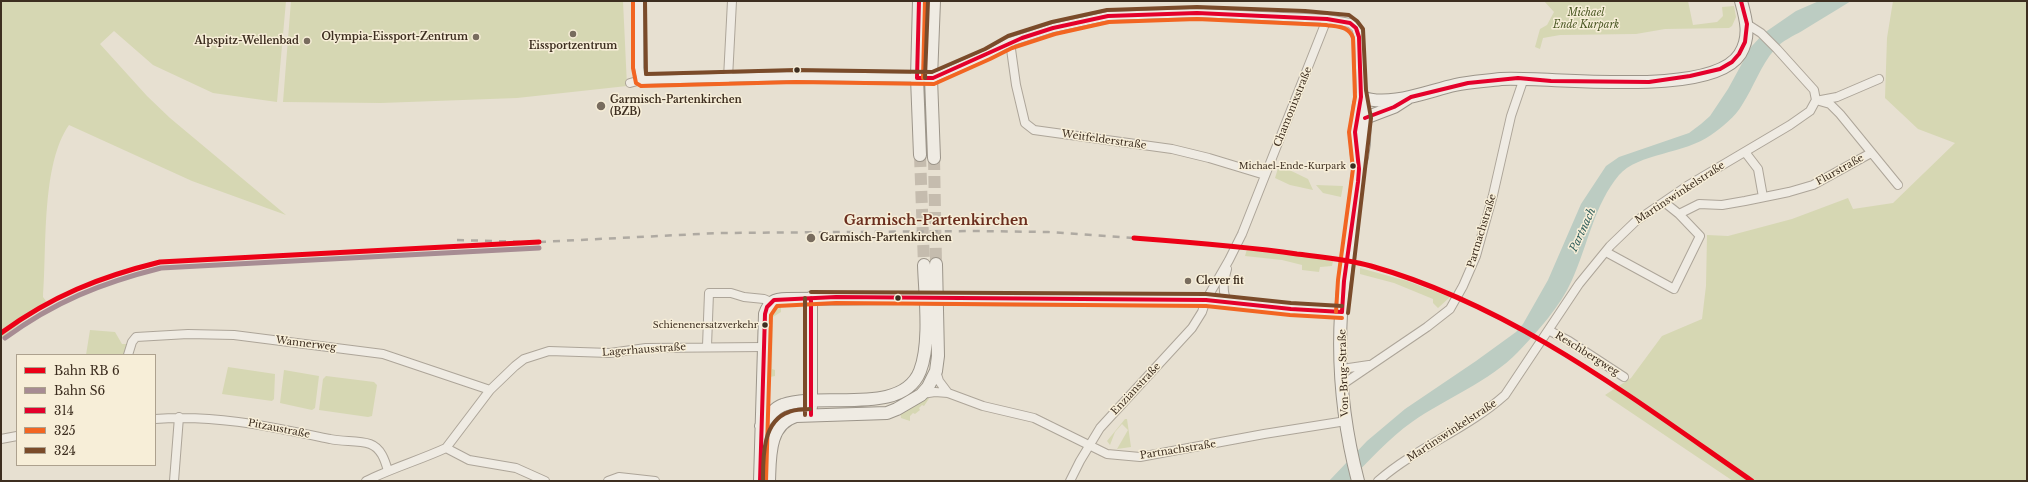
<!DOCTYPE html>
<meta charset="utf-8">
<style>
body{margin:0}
#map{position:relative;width:2028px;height:482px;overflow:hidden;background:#e7e0d1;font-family:"Libre Baskerville",serif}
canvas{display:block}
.frame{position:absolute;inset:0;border:2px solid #3d2e20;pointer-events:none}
.legend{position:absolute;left:16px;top:354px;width:140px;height:112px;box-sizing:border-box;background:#f7eed8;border:1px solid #ada18e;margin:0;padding:5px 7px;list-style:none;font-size:12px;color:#3d2e20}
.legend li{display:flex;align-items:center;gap:8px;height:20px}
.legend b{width:20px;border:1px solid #ada18e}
</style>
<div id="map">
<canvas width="2028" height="482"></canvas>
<div class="frame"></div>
<ul class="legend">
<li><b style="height:5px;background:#ec0016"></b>Bahn RB 6</li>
<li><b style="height:5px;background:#a78c93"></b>Bahn S6</li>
<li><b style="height:5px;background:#e4002b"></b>314</li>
<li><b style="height:5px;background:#f26522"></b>325</li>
<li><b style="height:5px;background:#7a4b2a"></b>324</li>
</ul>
</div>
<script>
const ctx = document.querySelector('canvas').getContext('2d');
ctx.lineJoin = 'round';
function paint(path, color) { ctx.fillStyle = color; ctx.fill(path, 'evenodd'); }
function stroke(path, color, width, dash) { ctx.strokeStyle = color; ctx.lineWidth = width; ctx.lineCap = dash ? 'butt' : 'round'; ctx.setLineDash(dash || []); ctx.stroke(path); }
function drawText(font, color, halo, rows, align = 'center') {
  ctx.font = font + ' "Libre Baskerville",serif'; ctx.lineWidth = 3; ctx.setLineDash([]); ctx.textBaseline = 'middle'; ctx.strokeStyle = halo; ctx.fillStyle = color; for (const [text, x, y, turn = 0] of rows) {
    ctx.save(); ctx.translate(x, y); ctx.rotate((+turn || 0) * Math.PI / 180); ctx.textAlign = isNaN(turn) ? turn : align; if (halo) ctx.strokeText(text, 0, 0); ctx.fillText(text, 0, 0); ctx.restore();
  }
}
const green = new Path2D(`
 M1 1H286L277 102 213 93 153 65 114 31 100 44 147 96 170 118 286 215 192 181 69 125C41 165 47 248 43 297L49 305 27 318 1 339Z
 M291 1H623L627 86 517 98 381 103 283 102Z
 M1544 1H1688L1693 25 1717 22 1723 16 1722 7 1734 6 1736 17 1732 26 1729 28 1665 29 1636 34 1560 35 1543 38 1540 49 1535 47 1540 29 1547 25 1554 12Z
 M1893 1H2027V481H1733L1605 395 1631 378 1662 336 1702 319 1706 286 1707 235 1728 236 1792 219 1848 198 1853 209 1893 203 1955 143 1918 129 1885 98 1887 38Z
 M1279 165 1308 179 1313 190 1290 185 1275 178Z
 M1316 185 1343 186 1341 197 1323 193Z
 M1247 249 1323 259 1333 261 1332 266 1320 267 1319 272 1302 270V265L1282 260 1245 256Z
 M1360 268 1407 281 1450 297 1438 308 1433 303V299L1394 283 1360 274Z
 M781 303V312L773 317V320L772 369 775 370V376L770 377 769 375 770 311Z
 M90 330 115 332 122 344H127L125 355H86Z
 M228 367 275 374 274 399 272 401 222 394Z
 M284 370 319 376 315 408 312 410 280 403Z
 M326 376 374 382 377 385 372 416 368 417 319 410 323 379Z
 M930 397 924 406 922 405 919 408 920 410 915 414 913 413 910 416V421L901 418 900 412 921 399Z
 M1125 419H1127L1131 447 1117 449 1128 430 1122 424 1115 432 1110 445 1107 441Z`);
const water = new Path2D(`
 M1819 1H1851C1835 11 1818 21 1802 31 1793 36 1782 41 1775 49 1760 66 1754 87 1742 105 1735 117 1722 127 1711 135 1685 154 1638 153 1619 175 1594 205 1588 245 1572 280 1560 307 1538 331 1518 352 1489 382 1446 398 1412 422 1389 438 1369 461 1349 481H1329L1367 441 1405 409 1476 361 1516 332 1523 324 1548 280 1581 204 1606 166 1619 157 1689 133 1701 124 1710 116 1728 89 1751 47 1764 33 1796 11Z`);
const secondaryTunnel = new Path2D(`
 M920 155 924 265
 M934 158 936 264`);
const street = new Path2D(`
 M639 1V68L641 80 796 76 933 78 988 54 1010 42 1053 28 1108 16 1197 13 1327 19 1350 23 1356 28 1359 37 1361 97
 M1747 24 1761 33 1777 49 1814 90 1816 100
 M1010 42 1016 85 1025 123 1034 130 1172 149 1209 158 1265 175
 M728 78 732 1
 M630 83 641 80
 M1816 100 1830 104 1840 114 1898 185
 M1821 100 1837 97 1879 79
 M1745 152 1758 169 1763 197
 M1664 202 1679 214 1699 204 1722 205 1745 201 1789 192 1813 185 1871 153
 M1606 252 1674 289 1700 236 1679 214
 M1227 269C1224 280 1221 292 1228 302
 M1550 331 1569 341 1624 377
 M707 346 709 293H731L744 297 764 299 771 302
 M128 355 132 342 136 337 188 334 234 335 383 354 490 390
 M1342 369 1369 365
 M936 371 939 381 948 393
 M1343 384 1427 327 1450 309 1463 286 1476 256 1493 195 1511 116 1524 78
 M922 394 935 392 948 393 983 406 1034 418 1107 454 1140 457 1264 434 1346 421
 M155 419C215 414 272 427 330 439 343 442 358 440 370 444 381 448 385 460 388 471
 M1 439 17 436
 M446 448 490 390 515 366 524 359 549 351 610 353 646 348 764 347
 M174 481 179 417
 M366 481C392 468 420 460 446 448L469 460 516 468 545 481
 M608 481 619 477 655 481
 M1070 481 1080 461 1100 428 1192 328 1202 312 1206 300 1229 260 1242 234 1327 19
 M1378 481C1417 447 1467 429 1505 395L1579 284 1610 246 1636 221 1687 186 1790 125 1810 111 1816 100`);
const secondary = new Path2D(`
 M919 1 917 78 920 155
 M934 1 931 78 934 158
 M1361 97C1388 108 1428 91 1455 85 1470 82 1486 81 1501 79 1550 76 1711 99 1740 54 1751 36 1746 19 1741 1
 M1365 118 1394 107 1408 98
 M1357 157 1355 132 1359 104
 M950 299 1206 300 1291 309 1342 312
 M811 407V298
 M761 426C767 418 774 408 783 405 821 391 902 417 920 371 931 343 925 295 924 265
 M760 481 765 314C769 302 774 299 787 299L913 298
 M769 481C770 458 768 424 796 416L887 413 897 409 921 395 928 387 936 371 938 356 936 264
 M1358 481C1341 416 1336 346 1344 280 1349 243 1354 207 1358 171 1359 166 1361 162 1362 157 1366 136 1365 117 1361 97`);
const rail = new Path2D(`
 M457 240 529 242
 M539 242 719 233 975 231 1048 232 1134 238`);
const secondaryBridge = new Path2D(`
 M913 298 950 299`);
const bus1 = new Path2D(`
 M917 78H933L1022 38 1053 28 1108 16 1197 13 1327 19 1350 23 1356 28 1359 37 1361 97 1355 132 1359 169 1358 182 1344 281 1342 312
 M917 78 919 1
 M1365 118 1394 107 1411 97 1468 83 1518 78 1551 81 1649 82 1690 76 1720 69 1732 62 1739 54 1745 42 1747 24 1741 1
 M811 298V415
 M760 481 765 314 767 307 774 300 836 297 1206 300 1291 309 1342 312`);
const bus2 = new Path2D(`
 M633 1V68L636 83 641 86 796 82 934 84 990 59 1012 48 1055 34 1109 22 1197 19 1326 25C1338 27 1349 26 1353 38L1355 97 1349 132 1353 169 1338 280 1336 312
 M923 78 925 1
 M766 481 771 315 777 306 836 303 1206 306 1290 315 1342 318`);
const bus3 = new Path2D(`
 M645 1 646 74 796 70 932 72 985 49 1008 36 1052 22 1107 10 1197 7 1305 11 1349 15 1357 21 1363 29 1366 90 1371 118 1348 313
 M925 78 928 1
 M811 292 1206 294 1291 303 1342 306
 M805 298V415
 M763 481C763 458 762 421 789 412 795 409 803 410 810 409`);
const rail1 = new Path2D(`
 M1134 238C1188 242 1243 246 1297 254 1322 257 1347 259 1371 266 1513 306 1632 398 1752 481
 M1 333C52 296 99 277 160 262L539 242`);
const rail2 = new Path2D(`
 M5 338C54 302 101 283 161 268L539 248`);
const markers = [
 [573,34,4,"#786c5e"],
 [476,37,4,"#786c5e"],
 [307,41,4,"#786c5e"],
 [797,70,3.5,"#3d2e20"],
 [601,106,5,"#786c5e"],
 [1353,166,3.5,"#3d2e20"],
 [811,238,5,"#786c5e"],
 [1188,281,4,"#786c5e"],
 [898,298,3.5,"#3d2e20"],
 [765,325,3.5,"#3d2e20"]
];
const busNames = [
 ["Michael-Ende-Kurpark",1346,166],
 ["Schienenersatzverkehr",758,325]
];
const parkNames = [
 ["Michael",1586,13],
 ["Ende Kurpark",1586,25]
];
const poiNames = [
 ["Olympia-Eissport-Zentrum",468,37,"right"],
 ["Alpspitz-Wellenbad",299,41,"right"],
 ["Eissportzentrum",573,46,"center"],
 ["Garmisch-Partenkirchen",610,100],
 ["(BZB)",610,112],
 ["Garmisch-Partenkirchen",820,238],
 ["Clever fit",1196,281]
];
const streetNames = [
 ["Chamonixstraße",1293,107,-68],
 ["Weitfelderstraße",1104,140,8],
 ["Flurstraße",1840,170,-29],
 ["Martinswinkelstraße",1680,193,-33],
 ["Partnachstraße",1482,231,-73],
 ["Wannerweg",306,344,7],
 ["Lagerhausstraße",644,350,-4],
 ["Reschbergweg",1587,354,32],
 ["Von-Brug-Straße",1344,373,-92],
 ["Enzianstraße",1136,389,-47],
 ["Pitzaustraße",279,429,11],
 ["Martinswinkelstraße",1452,431,-33],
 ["Partnachstraße",1178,450,-9]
];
const waterNames = [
 ["Partnach",1583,230,-65]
];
const districtNames = [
 ["Garmisch-Partenkirchen",936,221]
];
paint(green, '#d6d7b3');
paint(water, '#bcccc2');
stroke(secondaryTunnel, '#c5bcae', 12, [12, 6]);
stroke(street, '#ada599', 10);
stroke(secondary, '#9c958a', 14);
stroke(street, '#efebe3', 8);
stroke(secondary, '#efebe3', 12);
stroke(rail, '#afaaa2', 2.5, [7, 7]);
stroke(secondaryBridge, '#9c958a', 14, []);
stroke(secondaryBridge, '#efebe3', 12);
stroke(bus1, '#e4002b', 4);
stroke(bus2, '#f26522', 4);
stroke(bus3, '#7a4b2a', 4);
stroke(rail1, '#ec0016', 5);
stroke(rail2, '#a78c93', 5);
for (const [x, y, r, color] of markers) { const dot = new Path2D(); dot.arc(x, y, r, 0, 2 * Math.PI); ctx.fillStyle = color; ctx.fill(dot); stroke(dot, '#f7eed8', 1.5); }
drawText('9px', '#3d2e20', '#f7eed8', busNames, 'right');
drawText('italic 10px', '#4d5a26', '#f7eed8', parkNames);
drawText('bold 10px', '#3d2e20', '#f7eed8', poiNames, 'left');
drawText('10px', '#3d2e20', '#f7eed8', streetNames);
drawText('italic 11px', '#2f5d5a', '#f7eed8', waterNames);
drawText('bold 14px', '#6b2e1e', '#f7eed8', districtNames);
</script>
